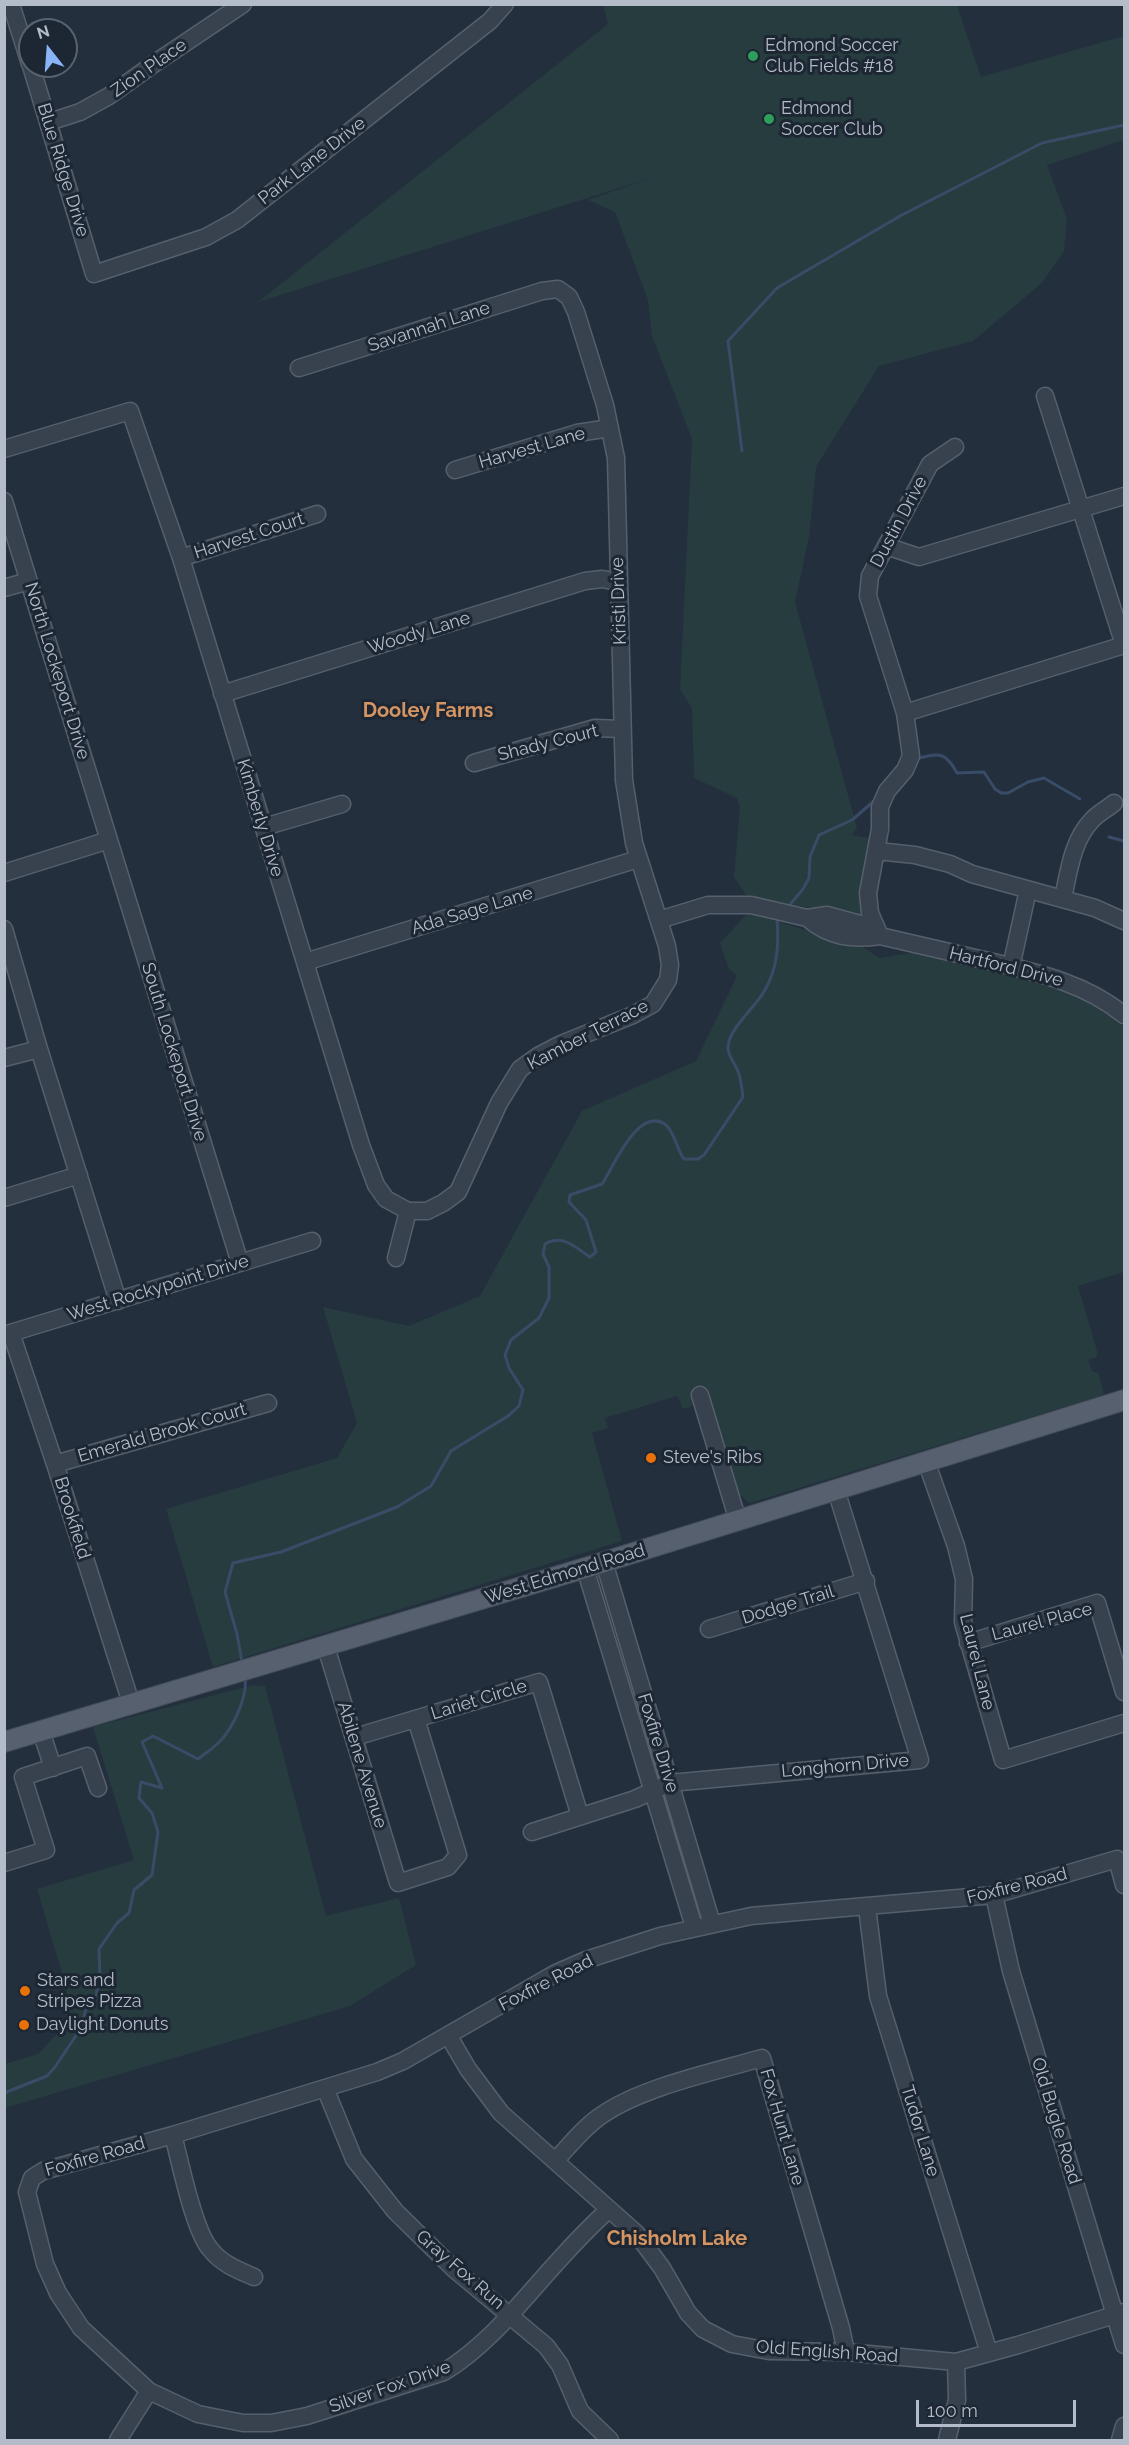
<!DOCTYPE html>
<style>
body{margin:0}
#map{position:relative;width:1129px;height:2445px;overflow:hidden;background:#242f3e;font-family:Raleway,sans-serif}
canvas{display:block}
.frame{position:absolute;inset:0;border:6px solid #b4bcc9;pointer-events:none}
.north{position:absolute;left:18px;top:18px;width:60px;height:60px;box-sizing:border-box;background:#1d2633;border:2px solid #59626f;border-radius:50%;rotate:343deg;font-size:16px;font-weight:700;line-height:24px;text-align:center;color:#b4bcc9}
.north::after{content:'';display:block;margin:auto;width:21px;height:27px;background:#8ab4f8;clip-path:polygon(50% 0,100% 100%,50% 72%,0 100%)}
.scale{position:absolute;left:916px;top:2400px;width:160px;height:27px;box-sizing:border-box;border:3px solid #b4bcc9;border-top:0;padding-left:8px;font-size:18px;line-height:21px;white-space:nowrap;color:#b4bcc9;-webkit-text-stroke:4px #1d2633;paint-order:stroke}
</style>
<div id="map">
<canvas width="1129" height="2445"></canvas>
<div class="frame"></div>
<div class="north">N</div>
<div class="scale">100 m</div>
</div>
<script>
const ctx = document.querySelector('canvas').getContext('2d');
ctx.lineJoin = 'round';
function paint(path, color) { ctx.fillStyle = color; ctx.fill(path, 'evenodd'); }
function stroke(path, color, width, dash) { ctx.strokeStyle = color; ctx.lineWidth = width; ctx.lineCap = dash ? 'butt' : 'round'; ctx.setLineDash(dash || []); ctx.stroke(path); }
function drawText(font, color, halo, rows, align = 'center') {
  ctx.font = font + ' Raleway,sans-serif'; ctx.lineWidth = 6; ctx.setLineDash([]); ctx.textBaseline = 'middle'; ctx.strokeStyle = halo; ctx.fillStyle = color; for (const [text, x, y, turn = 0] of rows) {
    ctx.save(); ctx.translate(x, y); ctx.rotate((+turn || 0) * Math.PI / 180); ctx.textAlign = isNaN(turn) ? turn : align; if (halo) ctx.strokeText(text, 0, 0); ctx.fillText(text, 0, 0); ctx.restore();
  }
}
const green = new Path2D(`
 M603 5H957L981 77 1124 36V140L1047 165 1067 219 1064 251 1042 283 973 341 879 366 816 467 809 537 795 602 857 828 852 835 873 839 864 913 861 915 749 899 734 877 740 807 737 798 694 778 692 708 680 690 692 439 652 336 648 300 615 212 588 200 654 177 258 302 608 24Z
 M748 913 861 946 880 958 917 952 1071 990 1124 1022V1272L1078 1286 1098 1354 1095 1358 1088 1360 1092 1371 1098 1373 1104 1393 1100 1396 750 1503 735 1491 710 1406V1395L691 1400 693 1406 683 1409 677 1396 605 1418 608 1428 592 1433 622 1541 213 1667 166 1509 337 1458 357 1423 323 1307 409 1326 480 1296 582 1111 696 1061 737 976 729 969 720 943Z
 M253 1685 265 1686 326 1916 399 1898 416 1965 350 2006 5 2108V2064L38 2054 65 2025 67 1990 37 1889 134 1860 93 1727Z`);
const stream = new Path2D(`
 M742 451 728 341 777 288 900 216 1042 143 1124 125
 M916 759C939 752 946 752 957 773L984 772 995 789 1001 793H1008L1028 782 1044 778 1080 799
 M1109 837 1124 841
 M788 907 803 889 809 878 810 857 819 835 852 820 874 801
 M242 1662 237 1634 225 1592 233 1563 281 1552 397 1507 431 1486 451 1451 508 1416 519 1406 523 1390 509 1368 505 1355 511 1340 539 1318 549 1298V1267L543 1254 545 1244C562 1233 576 1248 590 1257L596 1252 586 1220 569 1202 570 1195 602 1184C612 1170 639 1102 667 1126 675 1134 677 1150 684 1159H698L704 1155 743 1097C742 1089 741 1081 739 1074 737 1066 728 1057 728 1048 728 1029 755 1008 765 990 778 967 779 944 777 918
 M4 2093 47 2076 55 2067 81 2028 86 2009 96 1995 100 1978 99 1949 117 1923 129 1913 134 1890 152 1875 158 1832 152 1813 139 1798 141 1782 162 1788 142 1742 153 1736 198 1759C207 1752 219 1745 226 1734 236 1720 248 1694 245 1677`);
const minor = new Path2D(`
 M11 4 30 64
 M31 66 94 274 206 237 237 220 490 21 505 4
 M49 122 80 112 109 96 155 63 243 4
 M1045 396 1124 645
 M4 449 130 411 181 558 361 1145 376 1185 386 1199 408 1211H427L443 1203 458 1192 499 1103 520 1069 538 1056 561 1044 633 1015 653 1004 668 980 670 965 667 946 634 843 624 780 616 458 605 405 576 312 569 297 558 289 542 291 299 368
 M455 470 577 433 610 428
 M4 501 240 1263
 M886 546 919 557 1124 496
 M181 558 317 514
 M4 588 29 581
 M222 694 585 581 602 579 618 582
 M905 713 1124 645
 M474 763 595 728 622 729
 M264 827 342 804
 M877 851 915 855 950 864 972 874 1095 908 1124 921
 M4 873 109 840
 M1063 898C1069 871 1072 841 1092 820 1098 813 1107 809 1114 803
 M807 918C829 937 852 940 880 936
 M659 920 708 905H751L807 918 827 915 860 924 880 936C915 944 949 952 984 960 1034 972 1084 982 1124 1015
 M4 929 39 1049 118 1301
 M880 936 870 913 868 893 880 829V807L887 791 905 770 911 756 905 713 868 596 870 576 930 464 955 447
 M305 962 638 859
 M1011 967 1028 890
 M4 1058 39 1049
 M4 1198 79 1175
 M396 1258 408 1211
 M11 1333 55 1464 131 1703
 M4 1335 312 1241
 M700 1395 738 1521
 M926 1461 956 1546 964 1579 963 1622 1003 1760 1124 1723
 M55 1464 268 1403
 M604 1562 712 1924
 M585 1568 694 1927
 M709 1629 866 1581
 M968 1643 1097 1603 1124 1692
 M326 1647 398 1883 448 1867 458 1855 416 1719
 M41 1731 53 1768
 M355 1737 539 1682 580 1816
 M532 1832 635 1799 670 1783 920 1760 836 1490
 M4 1863 46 1850 23 1777 87 1756 98 1788
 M994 1895 1011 1971 1124 2345
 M867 1907 878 1996 989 2353
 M448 2035 468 2069 501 2113 636 2233 662 2268 688 2313 703 2329 732 2344 769 2351 846 2352 956 2362 1018 2345 1124 2312
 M325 2088 354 2159 395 2211 454 2269 546 2346 560 2365 580 2411 610 2440
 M173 2135C180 2161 194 2232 211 2250 222 2264 238 2270 254 2277
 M556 2160C570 2145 585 2126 602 2115 642 2087 714 2072 762 2058L841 2328 846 2352
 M609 2209C592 2225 576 2241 560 2259 523 2299 491 2343 444 2372L307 2416 271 2423H243L198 2414 149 2391 81 2328 58 2293 45 2264 27 2192 32 2178 43 2171 173 2135 377 2072 403 2061 556 1973 586 1960 660 1936 751 1916 994 1895 1117 1859 1124 1885
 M118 2440 149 2391
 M947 2440 957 2400 956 2362
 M1120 2440 1124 2426`);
const major = new Path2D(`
 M4 1742 585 1568 1124 1400`);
const markers = [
 [753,56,6,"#2e9e5b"],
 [769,119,6,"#2e9e5b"],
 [651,1458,6,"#e8710a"],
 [25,1991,6,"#e8710a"],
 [24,2025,6,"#e8710a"]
];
const poiNames = [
 ["Edmond Soccer",765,46],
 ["Club Fields #18",765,67],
 ["Edmond",781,109],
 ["Soccer Club",781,130],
 ["Steve's Ribs",663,1458],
 ["Stars and",37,1981],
 ["Stripes Pizza",37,2002],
 ["Daylight Donuts",36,2025]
];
const streetNames = [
 ["Zion Place",149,68,-35],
 ["Park Lane Drive",312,161,-38],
 ["Blue Ridge Drive",63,170,73],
 ["Savannah Lane",429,327,-18],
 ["Harvest Lane",532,448,-16],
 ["Dustin Drive",899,522,-62],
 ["Harvest Court",249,536,-18],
 ["Kristi Drive",619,601,-92],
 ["Woody Lane",419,633,-17],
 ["North Lockeport Drive",57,671,73],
 ["Shady Court",548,743,-14],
 ["Kimberly Drive",260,818,73],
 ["Ada Sage Lane",472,911,-17],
 ["Hartford Drive",1006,967,14],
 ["Kamber Terrace",588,1035,-27],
 ["South Lockeport Drive",174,1052,73],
 ["West Rockypoint Drive",158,1288,-17],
 ["Emerald Brook Court",162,1433,-16],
 ["Brookfield",72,1518,73],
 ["West Edmond Road",565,1574,-17],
 ["Dodge Trail",788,1605,-17],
 ["Laurel Place",1042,1622,-15],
 ["Laurel Lane",977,1662,76],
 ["Lariet Circle",479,1700,-17],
 ["Foxfire Drive",658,1743,73],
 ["Abilene Avenue",362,1765,73],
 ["Longhorn Drive",845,1766,-5],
 ["Foxfire Road",1017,1886,-14],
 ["Foxfire Road",546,1983,-27],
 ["Old Bugle Road",1056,2121,73],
 ["Fox Hunt Lane",782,2127,74],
 ["Tudor Lane",920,2131,73],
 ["Foxfire Road",95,2157,-16],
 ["Gray Fox Run",460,2270,41],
 ["Old English Road",827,2352,4],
 ["Silver Fox Drive",390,2387,-19]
];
const neighbourhoodNames = [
 ["Dooley Farms",428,711],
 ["Chisholm Lake",677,2239]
];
paint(green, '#263c3f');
stroke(stream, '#394c67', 3);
stroke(minor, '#565f6c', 19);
stroke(major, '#414a57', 22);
stroke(minor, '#38414e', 16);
stroke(major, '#56606e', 20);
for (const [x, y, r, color] of markers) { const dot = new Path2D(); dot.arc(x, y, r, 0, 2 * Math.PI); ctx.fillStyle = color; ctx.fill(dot); stroke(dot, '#1d2633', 2); }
drawText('18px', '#b4bcc9', '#1d2633', poiNames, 'left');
drawText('18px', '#b4bcc9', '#1d2633', streetNames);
drawText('bold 20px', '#d59563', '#1d2633', neighbourhoodNames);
</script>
